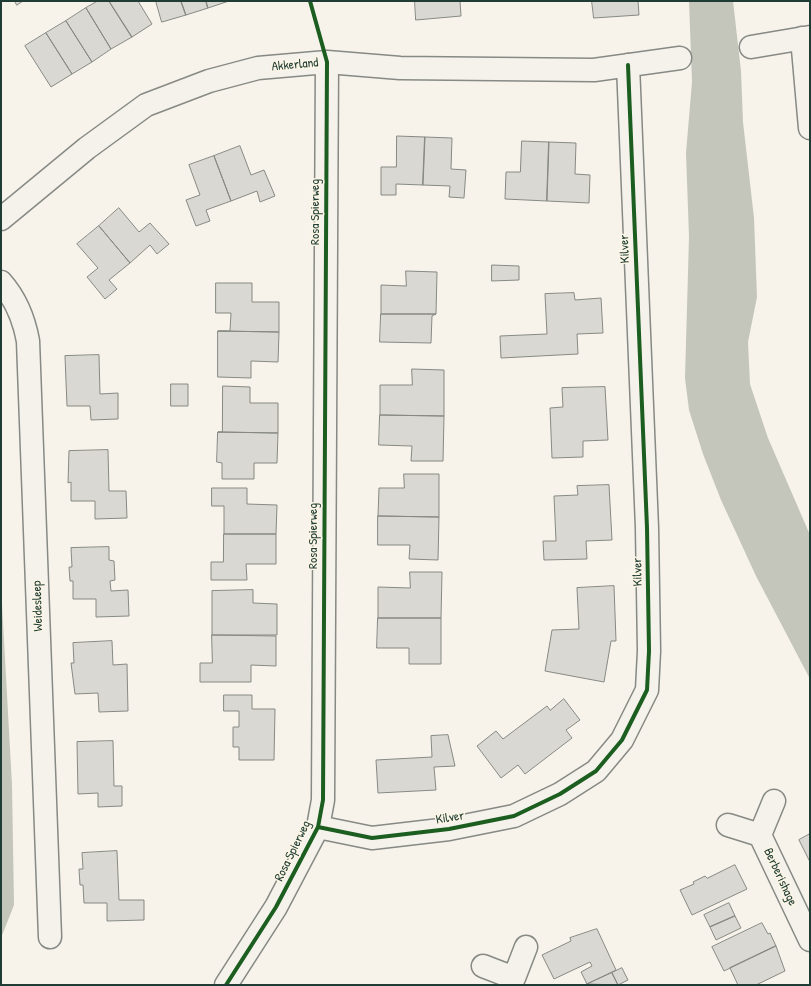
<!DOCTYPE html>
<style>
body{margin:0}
#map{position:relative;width:811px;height:986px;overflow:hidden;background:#f7f3ea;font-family:"Patrick Hand",sans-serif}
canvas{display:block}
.frame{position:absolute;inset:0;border:2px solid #1f3d34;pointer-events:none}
</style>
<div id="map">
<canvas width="811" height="986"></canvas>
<div class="frame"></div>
</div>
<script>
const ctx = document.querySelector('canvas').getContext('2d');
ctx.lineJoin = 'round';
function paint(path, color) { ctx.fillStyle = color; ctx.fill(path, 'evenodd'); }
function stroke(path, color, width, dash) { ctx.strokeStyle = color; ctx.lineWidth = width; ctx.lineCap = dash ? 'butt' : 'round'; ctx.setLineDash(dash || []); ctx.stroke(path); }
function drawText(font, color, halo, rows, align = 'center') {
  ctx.font = font + ' "Patrick Hand",sans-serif'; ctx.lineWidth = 3; ctx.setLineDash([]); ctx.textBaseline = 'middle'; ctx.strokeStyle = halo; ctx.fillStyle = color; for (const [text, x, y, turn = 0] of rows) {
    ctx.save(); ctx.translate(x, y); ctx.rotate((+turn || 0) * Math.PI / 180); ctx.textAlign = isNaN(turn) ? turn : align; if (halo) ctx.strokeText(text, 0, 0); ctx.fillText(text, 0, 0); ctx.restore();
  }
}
const water = new Path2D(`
 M689 1H733L741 71 743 122 754 218 757 297 748 342 750 384 768 438 810 535V679L756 576 721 500 703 454 689 410 685 378 689 237 686 153 692 82Z
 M1 586 12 785 14 905 1 938Z`);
const building = new Path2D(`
 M15 1H23L17 5Z
 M98 1H109L132 37 111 49 86 8Z
 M109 1H138L152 24 132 37Z
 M156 1H181L186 15 162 22Z
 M181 1H206L208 8 186 15Z
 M206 1H229L208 8Z
 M415 1H460L461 16 416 20Z
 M592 1H638L639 15 594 18Z
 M86 8 111 49 92 62 66 21Z
 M66 21 92 62 72 74 46 33Z
 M46 33 72 74 51 87 25 46Z
 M397 136 425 137 423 185 396 184V195H381V167H396Z
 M425 137 452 138 451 169 466 170 464 198 449 197 450 186 423 185Z
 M522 141 549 142 547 201 505 199 506 172H520Z
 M549 142 576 143 575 174 590 175 589 203 547 201Z
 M240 146 251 175 264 170 275 196 260 202 257 191 231 201 214 156Z
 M214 156 231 201 206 210 210 221 196 226 186 200 200 195 189 165Z
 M119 208 139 232 150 223 169 244 157 254 150 245 130 263 99 226Z
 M99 226 130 263 109 280 117 289 105 299 87 277 98 268 77 244Z
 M492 265 519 266V280L492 281Z
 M406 271 437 272 436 314H381V285L406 286Z
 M216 283H252V302H279V332L218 331H230L231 313H216Z
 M574 293 575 300 601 298 603 333 577 334 578 354 501 358 500 336 547 334 545 294Z
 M381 314H436L432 316 431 343 380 342Z
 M218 331 279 332 278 362 251 361V378L218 377Z
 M99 355 100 394 118 393V419L91 420 90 406H67L65 356Z
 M412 369 444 370V416L380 415V385H412Z
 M171 384H188V406H171Z
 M223 386 250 387V403H278V433L218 432H222Z
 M605 387 608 440 583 441V457L552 458 550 408 563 407 562 388Z
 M380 415 444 416 443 461H411L412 446 379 445Z
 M218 432 278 433 277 463H254V479H222V463L217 462Z
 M108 450 109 491H126L127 518 95 519V501H71V482L68 483 69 451Z
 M404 474H439V517L378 516 379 488H404Z
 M609 485 612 540 586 541 587 559 544 560 543 541H556L554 496 578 495 577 486Z
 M212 488H247V504L277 505 276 534H224V506H212Z
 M378 516 439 517 438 560 409 559 410 545H378Z
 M224 534H276V564H246L247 580H211V562H223Z
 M109 547V560L114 561 115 580 110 581 111 591 128 590 129 616 96 617V599H73V581H70L69 567H72L71 548Z
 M410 572H442L441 618H378V587L410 588Z
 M614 586 616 641H611L604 682 545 671 552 630 579 629 577 588Z
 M253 590V603L277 604V635H212V591Z
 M378 618H441V664H409V648H377Z
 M212 635 276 636V666L251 665V682H200V663H212Z
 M112 641 113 665 127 664 128 711 99 712 98 693 75 694 71 663H74L73 643Z
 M224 695H252V709H275L274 760H239V747H233V727H239V711H224Z
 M564 699 580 720 566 730 572 738 525 774 518 765 501 778 477 746 496 731 503 739 547 706 550 710Z
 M448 735 455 766 434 767 436 790 378 793 376 760 432 757 431 736Z
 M113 741 114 786H122V806L98 807V793L78 794 77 742Z
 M810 834V862L799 840Z
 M117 851 119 900H144V920L107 921V903H84L83 885H80L79 869H83L82 853Z
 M735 865 747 889 692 915 680 890 694 884 693 882 705 876 707 878Z
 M729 903 735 916 710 927 704 915Z
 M735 916 741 928 716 940 710 927Z
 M762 923 768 934 770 933 776 946 724 971 712 947Z
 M597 929 616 970 587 984 581 972 592 966 590 962 554 979 542 955 571 941 570 938Z
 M776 946 785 971 756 985H738L730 968Z
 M622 968 628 980 618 985 612 973Z
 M612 973 618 985 587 984Z`);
const street = new Path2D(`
 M802 38 810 128
 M751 47 810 37
 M1 219 87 148 146 105 209 81 258 68 327 62 400 68 594 70 680 58
 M1 282C16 299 24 319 28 341L50 937
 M728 825 760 835 774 801
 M318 827 372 838 449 829 514 816 560 794 596 771 622 740 647 690 649 651 647 528 628 65
 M760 835 810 940
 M483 966 514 978 526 947
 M226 985 276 907 318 827 323 800 327 62`);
const cycleway = new Path2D(`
 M318 827 372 838 449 829 514 816 560 794 596 771 622 740 647 690 649 651 647 528 628 65
 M226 985 276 907 318 827 323 800 327 62 310 1`);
const streetNames = [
 ["Akkerland",295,65,-5],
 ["Rosa Spierweg",316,212,-90],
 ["Kilver",625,249,-92],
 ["Rosa Spierweg",314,536,-90],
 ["Kilver",638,572,-91],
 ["Weidesleep",38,606,-92],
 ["Kilver",450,818,-9],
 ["Rosa Spierweg",293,851,-64],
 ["Berberishage",780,877,65]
];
paint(water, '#c4c6bb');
paint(building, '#dad8d2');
stroke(building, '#868984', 1);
stroke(street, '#868984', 25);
stroke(street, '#f5f2ec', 22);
stroke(cycleway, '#1b5e20', 4);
drawText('13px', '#1f3d34', '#fcf5e5', streetNames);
</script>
